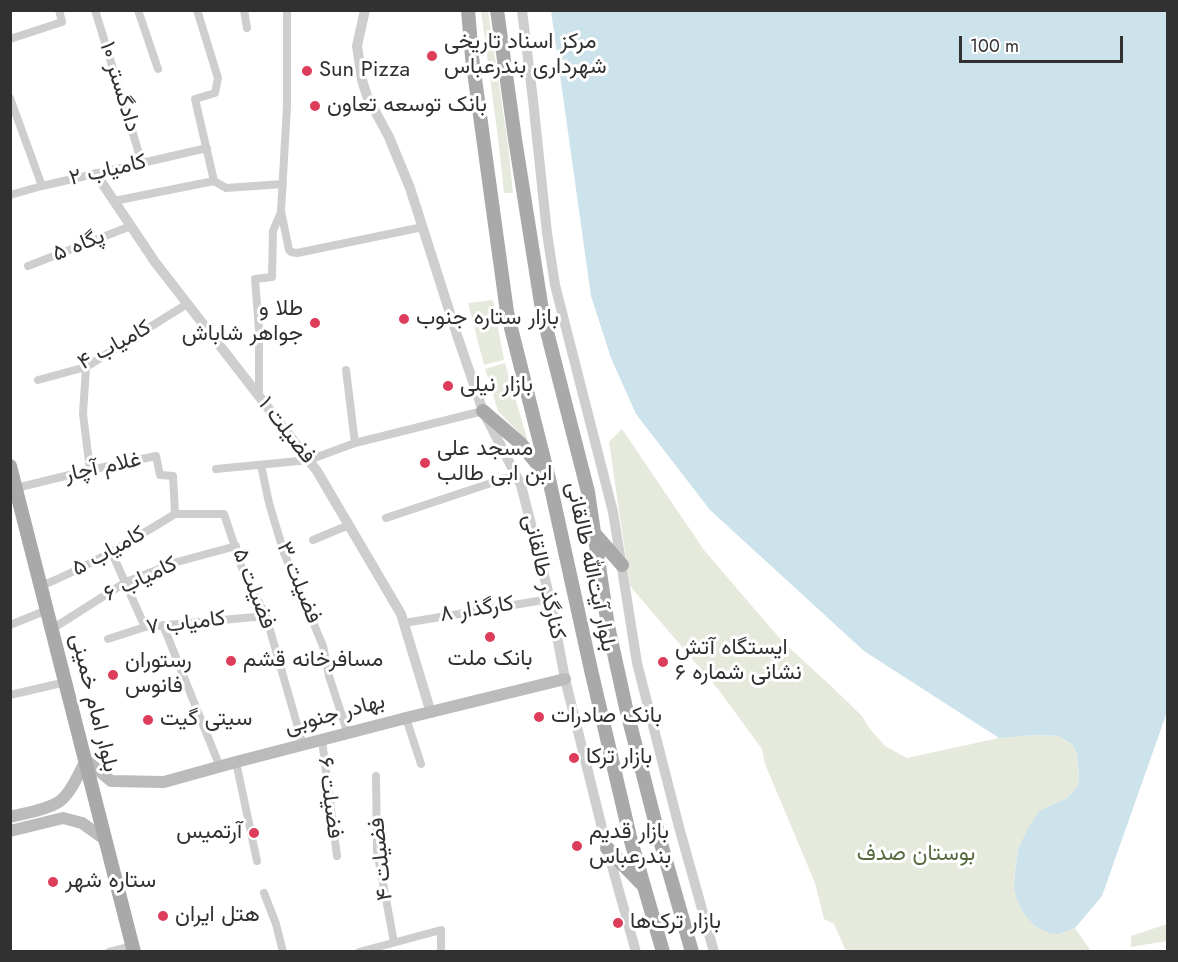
<!DOCTYPE html>
<meta charset="utf-8">
<style>
body{margin:0}
#map{position:relative;width:1178px;height:962px;overflow:hidden;background:#fff;font-family:Jost,sans-serif}
canvas{display:block}
.frame{position:absolute;inset:0;border:12px solid #313131;pointer-events:none}
.scale{position:absolute;left:959px;top:36px;width:164px;height:27px;box-sizing:border-box;border:3px solid #313131;border-top:0;padding-left:8px;font-size:18px;line-height:21px;white-space:nowrap;color:#313131;-webkit-text-stroke:4px #fff;paint-order:stroke}
</style>
<div id="map">
<canvas width="1178" height="962"></canvas>
<div class="frame"></div>
<div class="scale">100 m</div>
</div>
<script>
const ctx = document.querySelector('canvas').getContext('2d');
ctx.lineJoin = 'round';
function paint(path, color) { ctx.fillStyle = color; ctx.fill(path, 'evenodd'); }
function stroke(path, color, width, dash) { ctx.strokeStyle = color; ctx.lineWidth = width; ctx.lineCap = dash ? 'butt' : 'round'; ctx.setLineDash(dash || []); ctx.stroke(path); }
function drawText(font, color, halo, rows, align = 'center') {
  ctx.font = font + ' Jost,Vazirmatn,sans-serif'; ctx.lineWidth = 6; ctx.setLineDash([]); ctx.textBaseline = 'middle'; ctx.strokeStyle = halo; ctx.fillStyle = color; for (const [text, x, y, turn = 0] of rows) {
    ctx.save(); ctx.translate(x, y); ctx.rotate((+turn || 0) * Math.PI / 180); ctx.textAlign = isNaN(turn) ? turn : align; if (halo) ctx.strokeText(text, 0, 0); ctx.fillText(text, 0, 0); ctx.restore();
  }
}
const green = new Path2D(`
 M481 11H488L508 145 513 193H504L498 138Z
 M493 300 504 360 484 365 468 303Z
 M505 363 528 442 498 411 485 369Z
 M622 429 704 550 745 598 782 641 830 685 862 716 870 729 885 746 907 758 999 738 1036 735 1059 736 1073 745 1077 755 1078 766 1079 775 1078 786 1067 798 1054 804 1018 850 1015 871 1014 888 1059 934 1075 928 1091 951H846L834 924 824 919 815 883 765 764 762 749 718 689 630 586 609 442Z
 M1167 924V941L1131 947V936Z`);
const water = new Path2D(`
 M551 11H1167V712L1102 896 1075 928 1059 934 1049 933 1035 926 1024 914 1017 900 1014 888 1015 871 1018 850 1027 830 1039 811 1067 798 1078 786 1079 775 1078 766 1077 755 1073 745 1059 736 1036 735 999 738 864 651 710 510 636 414 611 358 591 296Z`);
const minor = new Path2D(`
 M95 10 142 163
 M138 10 158 69
 M197 10 218 78 215 93 195 99 214 181 226 188 283 184
 M244 10 247 28
 M287 10V106L281 211 289 250 291 252 297 253 423 227
 M10 39 62 22 59 10
 M10 98 42 186
 M10 195 42 186 207 148
 M114 201 214 181
 M28 266 131 226
 M86 367 83 414 90 470
 M346 370 355 443
 M38 380 86 367 187 304
 M259 396V330L255 279 272 277 273 231 281 212
 M261 465 269 503 284 553 323 646 329 676 348 734
 M216 469 309 460 355 443 483 411
 M16 488 90 470 156 456 160 475 173 476 175 514
 M175 514H224L244 574 266 616 303 745
 M386 518 515 475
 M313 540 349 525
 M112 553 145 627
 M41 586C90 566 131 541 175 514
 M404 623 550 599
 M10 625 47 610
 M163 625 220 767
 M52 629 126 582 177 562 236 546
 M108 639 145 627 266 616
 M10 695 66 682
 M406 718 421 764
 M322 740 337 856
 M236 762 257 861
 M376 776 377 851 394 942
 M264 893 276 924 283 952
 M109 952 133 946
 M359 952 441 930V952`);
const tertiary = new Path2D(`
 M365 10 357 46 362 80 367 96 389 137 410 188 457 335 483 411 521 485 550 599 565 679 607 848 636 952
 M522 10 533 100 547 233 555 285 613 512 637 663 679 827 714 952
 M96 174 155 262 317 471 401 614 431 713`);
const secondary = new Path2D(`
 M10 817C25 813 43 811 57 803 70 796 79 773 86 760L111 781 164 782 236 762 406 718 565 679
 M10 831 63 818 82 823 106 840`);
const primary = new Path2D(`
 M468 10 472 57 507 312 549 479 591 670 631 841 663 952
 M497 10 515 139 543 316 588 492 608 626 626 708 658 833 692 952
 M483 411 520 443 545 473
 M10 466 134 952
 M594 533 622 565
 M607 848 643 885`);
const markers = [
 [432,56,6,"#dd3d5a"],
 [307,71,6,"#dd3d5a"],
 [315,106,6,"#dd3d5a"],
 [404,319,6,"#dd3d5a"],
 [315,323,6,"#dd3d5a"],
 [448,386,6,"#dd3d5a"],
 [425,463,6,"#dd3d5a"],
 [490,637,6,"#dd3d5a"],
 [231,661,6,"#dd3d5a"],
 [663,662,6,"#dd3d5a"],
 [113,675,6,"#dd3d5a"],
 [539,717,6,"#dd3d5a"],
 [148,720,6,"#dd3d5a"],
 [574,758,6,"#dd3d5a"],
 [254,833,6,"#dd3d5a"],
 [577,846,6,"#dd3d5a"],
 [53,882,6,"#dd3d5a"],
 [163,916,6,"#dd3d5a"],
 [618,923,6,"#dd3d5a"]
];
const poiNames = [
 ["مرکز اسناد تاریخی",444,43],
 ["شهرداری بندرعباس",444,68],
 ["Sun Pizza",319,71],
 ["بانک توسعه تعاون",327,106],
 ["طلا و",303,310,"right"],
 ["جواهر شاباش",303,335,"right"],
 ["بازار ستاره جنوب",416,319],
 ["بازار نیلی",460,386],
 ["مسجد علی",437,450],
 ["ابن ابی طالب",437,475],
 ["ایستگاه آتش",675,649],
 ["نشانی شماره ۶",675,674],
 ["بانک ملت",490,660,"center"],
 ["مسافرخانه قشم",243,661],
 ["رستوران",125,662],
 ["فانوس",125,687],
 ["بانک صادرات",551,717],
 ["سیتی گیت",160,720],
 ["بازار ترکا",586,758],
 ["آرتمیس",242,833,"right"],
 ["بازار قدیم",589,833],
 ["بندرعباس",589,858],
 ["ستاره شهر",65,882],
 ["هتل ایران",175,916],
 ["بازار ترک‌ها",630,923]
];
const streetNames = [
 ["دادگستر ۱۰",119,87,73],
 ["کامیاب ۲",108,171,-13],
 ["پگاه ۵",79,246,-22],
 ["کامیاب ۴",115,346,-29],
 ["فضیلت ۱",286,431,52],
 ["غلام آچار",103,468,-12],
 ["کامیاب ۵",109,552,-29],
 ["بلوار آیت‌الله طالقانی",590,567,78],
 ["کنارگذر طالقانی",543,577,77],
 ["کامیاب ۶",141,580,-25],
 ["فضیلت ۳",298,583,68],
 ["فضیلت ۵",253,589,69],
 ["کارگذار ۸",477,610,-9],
 ["کامیاب ۷",186,624,-7],
 ["بلوار امام خمینی",93,703,76],
 ["بهادر جنوبی",335,715,-15],
 ["فضیلت ۶",329,798,83],
 ["فضیلت ۴",382,859,-96]
];
const parkNames = [
 ["بوستان صدف",916,855]
];
paint(green, '#e5eadd');
paint(water, '#cde3eb');
stroke(minor, '#cecece', 8);
stroke(tertiary, '#cecece', 10);
stroke(secondary, '#bbb', 12);
stroke(primary, '#a9a9a9', 14);
for (const [x, y, r, color] of markers) { const dot = new Path2D(); dot.arc(x, y, r, 0, 2 * Math.PI); ctx.fillStyle = color; ctx.fill(dot); stroke(dot, '#fff', 2); }
drawText('22px', '#313131', '#fff', poiNames, 'left');
drawText('22px', '#313131', '#fff', streetNames);
drawText('22px', '#586b40', '#fff', parkNames);
</script>
